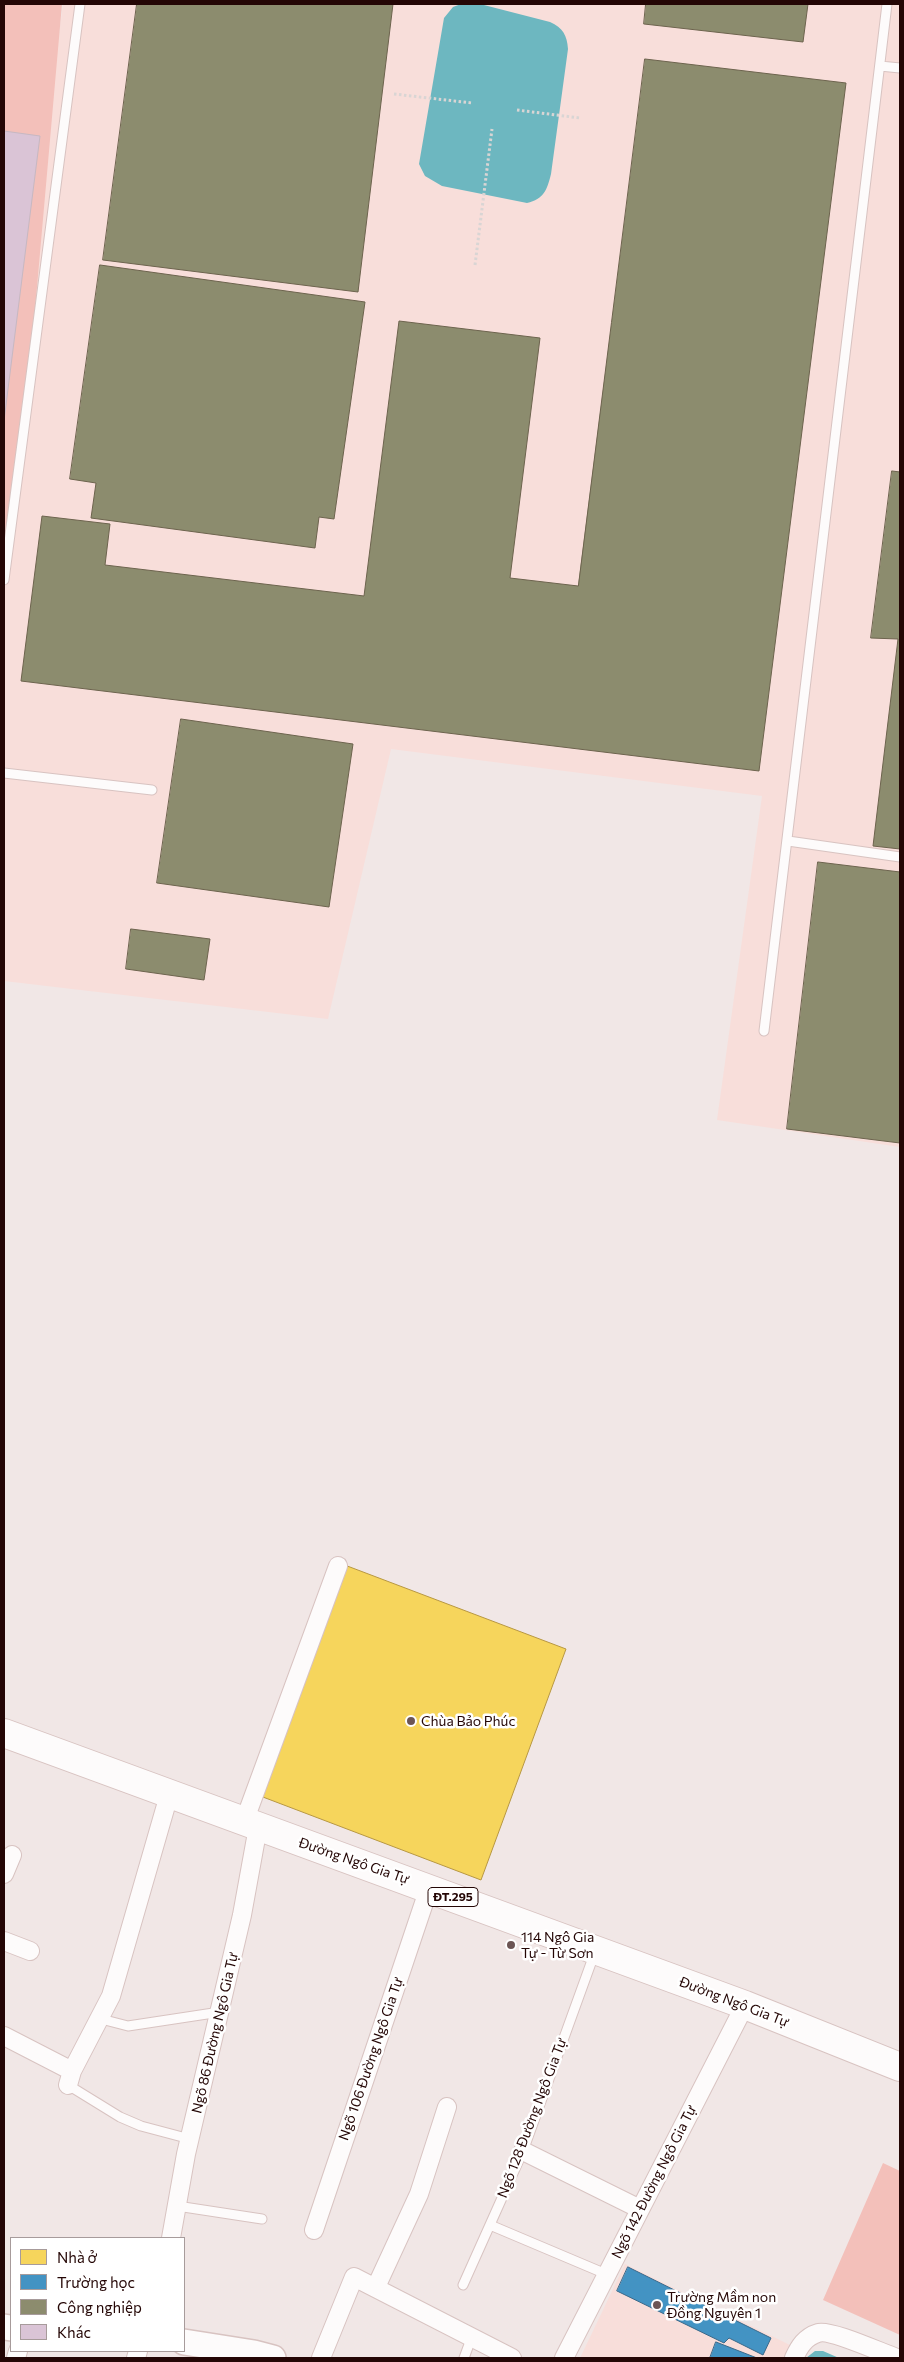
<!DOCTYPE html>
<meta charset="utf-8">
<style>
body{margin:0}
#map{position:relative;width:904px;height:2362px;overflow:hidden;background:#f1e7e6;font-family:Commissioner,sans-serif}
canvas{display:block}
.frame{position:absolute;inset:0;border:5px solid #240605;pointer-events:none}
.legend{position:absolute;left:10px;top:2237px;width:175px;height:115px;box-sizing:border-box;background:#fff;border:1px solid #a79b9b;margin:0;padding:6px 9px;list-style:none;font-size:15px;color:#240605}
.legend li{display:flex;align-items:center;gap:10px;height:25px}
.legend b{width:25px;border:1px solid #a79b9b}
</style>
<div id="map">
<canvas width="904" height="2362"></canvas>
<div class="frame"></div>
<ul class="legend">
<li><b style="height:14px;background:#f6d55c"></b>Nhà ở</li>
<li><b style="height:14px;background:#4393c3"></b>Trường học</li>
<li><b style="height:14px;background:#8c8c6e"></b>Công nghiệp</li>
<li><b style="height:14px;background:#dac4d6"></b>Khác</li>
</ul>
</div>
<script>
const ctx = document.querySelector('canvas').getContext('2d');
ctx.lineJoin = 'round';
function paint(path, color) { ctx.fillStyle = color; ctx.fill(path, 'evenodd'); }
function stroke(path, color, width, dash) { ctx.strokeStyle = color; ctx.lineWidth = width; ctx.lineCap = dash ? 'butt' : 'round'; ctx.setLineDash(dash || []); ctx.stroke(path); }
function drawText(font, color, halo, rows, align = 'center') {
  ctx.font = font + ' Commissioner,sans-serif'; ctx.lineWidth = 5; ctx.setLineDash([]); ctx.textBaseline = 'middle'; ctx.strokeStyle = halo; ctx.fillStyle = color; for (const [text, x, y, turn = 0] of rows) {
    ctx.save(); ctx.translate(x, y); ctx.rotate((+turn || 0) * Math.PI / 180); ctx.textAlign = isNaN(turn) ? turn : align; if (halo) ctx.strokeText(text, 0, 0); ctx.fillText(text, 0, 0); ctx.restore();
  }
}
const built = new Path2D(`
 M63 4H900V1147L717 1120 762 796 391 749 328 1019 4 981V444Z
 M625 2264 790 2345 785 2358H580Z`);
const green = new Path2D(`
 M4 4H62L27 400 4 559Z
 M883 2163 900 2171V2335L823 2300Z`);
const water = new Path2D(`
 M461 4H480L550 22C563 28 567 35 568 49L551 174C547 190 544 199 527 203L442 186 425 176 419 164 444 18 453 7Z
 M815 2351H823L839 2358H806Z`);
const homes = new Path2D(`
 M342 1564 566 1649 481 1880 255 1794Z`);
const schools = new Path2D(`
 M628 2267 771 2338 763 2355 729 2338 724 2343 617 2291Z
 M716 2342 757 2358H710Z`);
const industry = new Path2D(`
 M137 4H393L358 292 103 260Z
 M646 4H808L803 42 644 24Z
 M645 59 846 83 759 771 21 681 42 516 110 524 105 565 364 596 399 321 540 338 510 578 578 586Z
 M100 265 365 302 334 519 319 517 315 548 91 518 96 483 70 479Z
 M892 471 900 472V849L873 846 898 639 871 638Z
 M181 719 353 744 329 907 157 883Z
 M818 862 900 872V1143L787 1129Z
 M131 929 210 939 204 980 126 969Z`);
const building = new Path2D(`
 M4 131 40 136 4 421Z`);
const path = new Path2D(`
 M394 94 472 103
 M517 110 580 118
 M475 265 492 129`);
const lane = new Path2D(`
 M880 66 900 68
 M4 580 80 4
 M4 773 152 790
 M788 841 900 857
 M764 1031 887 4
 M101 2019 128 2026 220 2012
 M68 2085 120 2117 141 2126 190 2139
 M177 2206 262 2219
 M490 2225 606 2274
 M463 2285 523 2151 595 1952
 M464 2358 471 2339`);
const street = new Path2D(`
 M244 1822 338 1566
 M4 1874 12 1855
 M4 1941 30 1951
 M4 2036 72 2071
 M68 2085 72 2071 111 1996 169 1795
 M523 2151 640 2209
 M314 2230 429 1888
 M171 2238 186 2154 242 1915 258 1827
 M376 2287 419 2194 447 2107
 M16 2358 18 2351
 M136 2358 138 2351
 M321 2358 354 2277 512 2358
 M564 2358 745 2005
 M794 2358C799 2347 805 2337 818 2333 830 2329 882 2353 897 2358`);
const secondary = new Path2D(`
 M4 2327 11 2328
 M184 2342 254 2353 273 2358`);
const primary = new Path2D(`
 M4 1733 745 2005 900 2067`);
const markers = [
 [411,1721,5,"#6c5554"],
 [511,1945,5,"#6c5554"],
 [657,2305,5,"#6c5554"]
];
const shields = [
 [453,1897,50]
];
const shieldNames = [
 ["ĐT.295",453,1897]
];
const poiNames = [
 ["Chùa Bảo Phúc",421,1721],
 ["114 Ngô Gia",521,1937],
 ["Tự - Từ Sơn",521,1953],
 ["Trường Mầm non",667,2297],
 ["Đồng Nguyên 1",667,2313]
];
const streetNames = [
 ["Đường Ngô Gia Tự",354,1861,19],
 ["Đường Ngô Gia Tự",734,2002,21],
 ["Ngõ 86 Đường Ngô Gia Tự",215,2033,-77],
 ["Ngõ 106 Đường Ngô Gia Tự",371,2059,-71],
 ["Ngõ 128 Đường Ngô Gia Tự",532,2118,-69],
 ["Ngõ 142 Đường Ngô Gia Tự",654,2182,-63]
];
paint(built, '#f8deda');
paint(green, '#f3c0ba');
paint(water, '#6db7c0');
paint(homes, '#f6d55c');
stroke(homes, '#b79742', 1);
paint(schools, '#4393c3');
stroke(schools, '#3a698a', 1);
paint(industry, '#8c8c6e');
stroke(industry, '#6d644e', 1);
paint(building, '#dac4d6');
stroke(building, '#c7b8c2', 1);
stroke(lane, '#d8c3c1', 11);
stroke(street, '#d8c3c1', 20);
stroke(secondary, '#d8c3c1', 28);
stroke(primary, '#d8c3c1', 30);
stroke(path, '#d9d5d4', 3, [2.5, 2.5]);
stroke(lane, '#fdfbfb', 9);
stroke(street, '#fdfbfb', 18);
stroke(secondary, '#fdfbfb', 25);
stroke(primary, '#fdfbfb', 28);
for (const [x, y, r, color] of markers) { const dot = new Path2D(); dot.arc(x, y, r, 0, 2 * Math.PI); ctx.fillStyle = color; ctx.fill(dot); stroke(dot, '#fff', 2); }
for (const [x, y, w] of shields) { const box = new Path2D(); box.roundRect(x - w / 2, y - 9.5, w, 19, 4); ctx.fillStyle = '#fff'; ctx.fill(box); stroke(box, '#240605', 1); }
drawText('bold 12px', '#240605', null, shieldNames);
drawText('14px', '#240605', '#fff', poiNames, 'left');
drawText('14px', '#240605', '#fff', streetNames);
</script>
